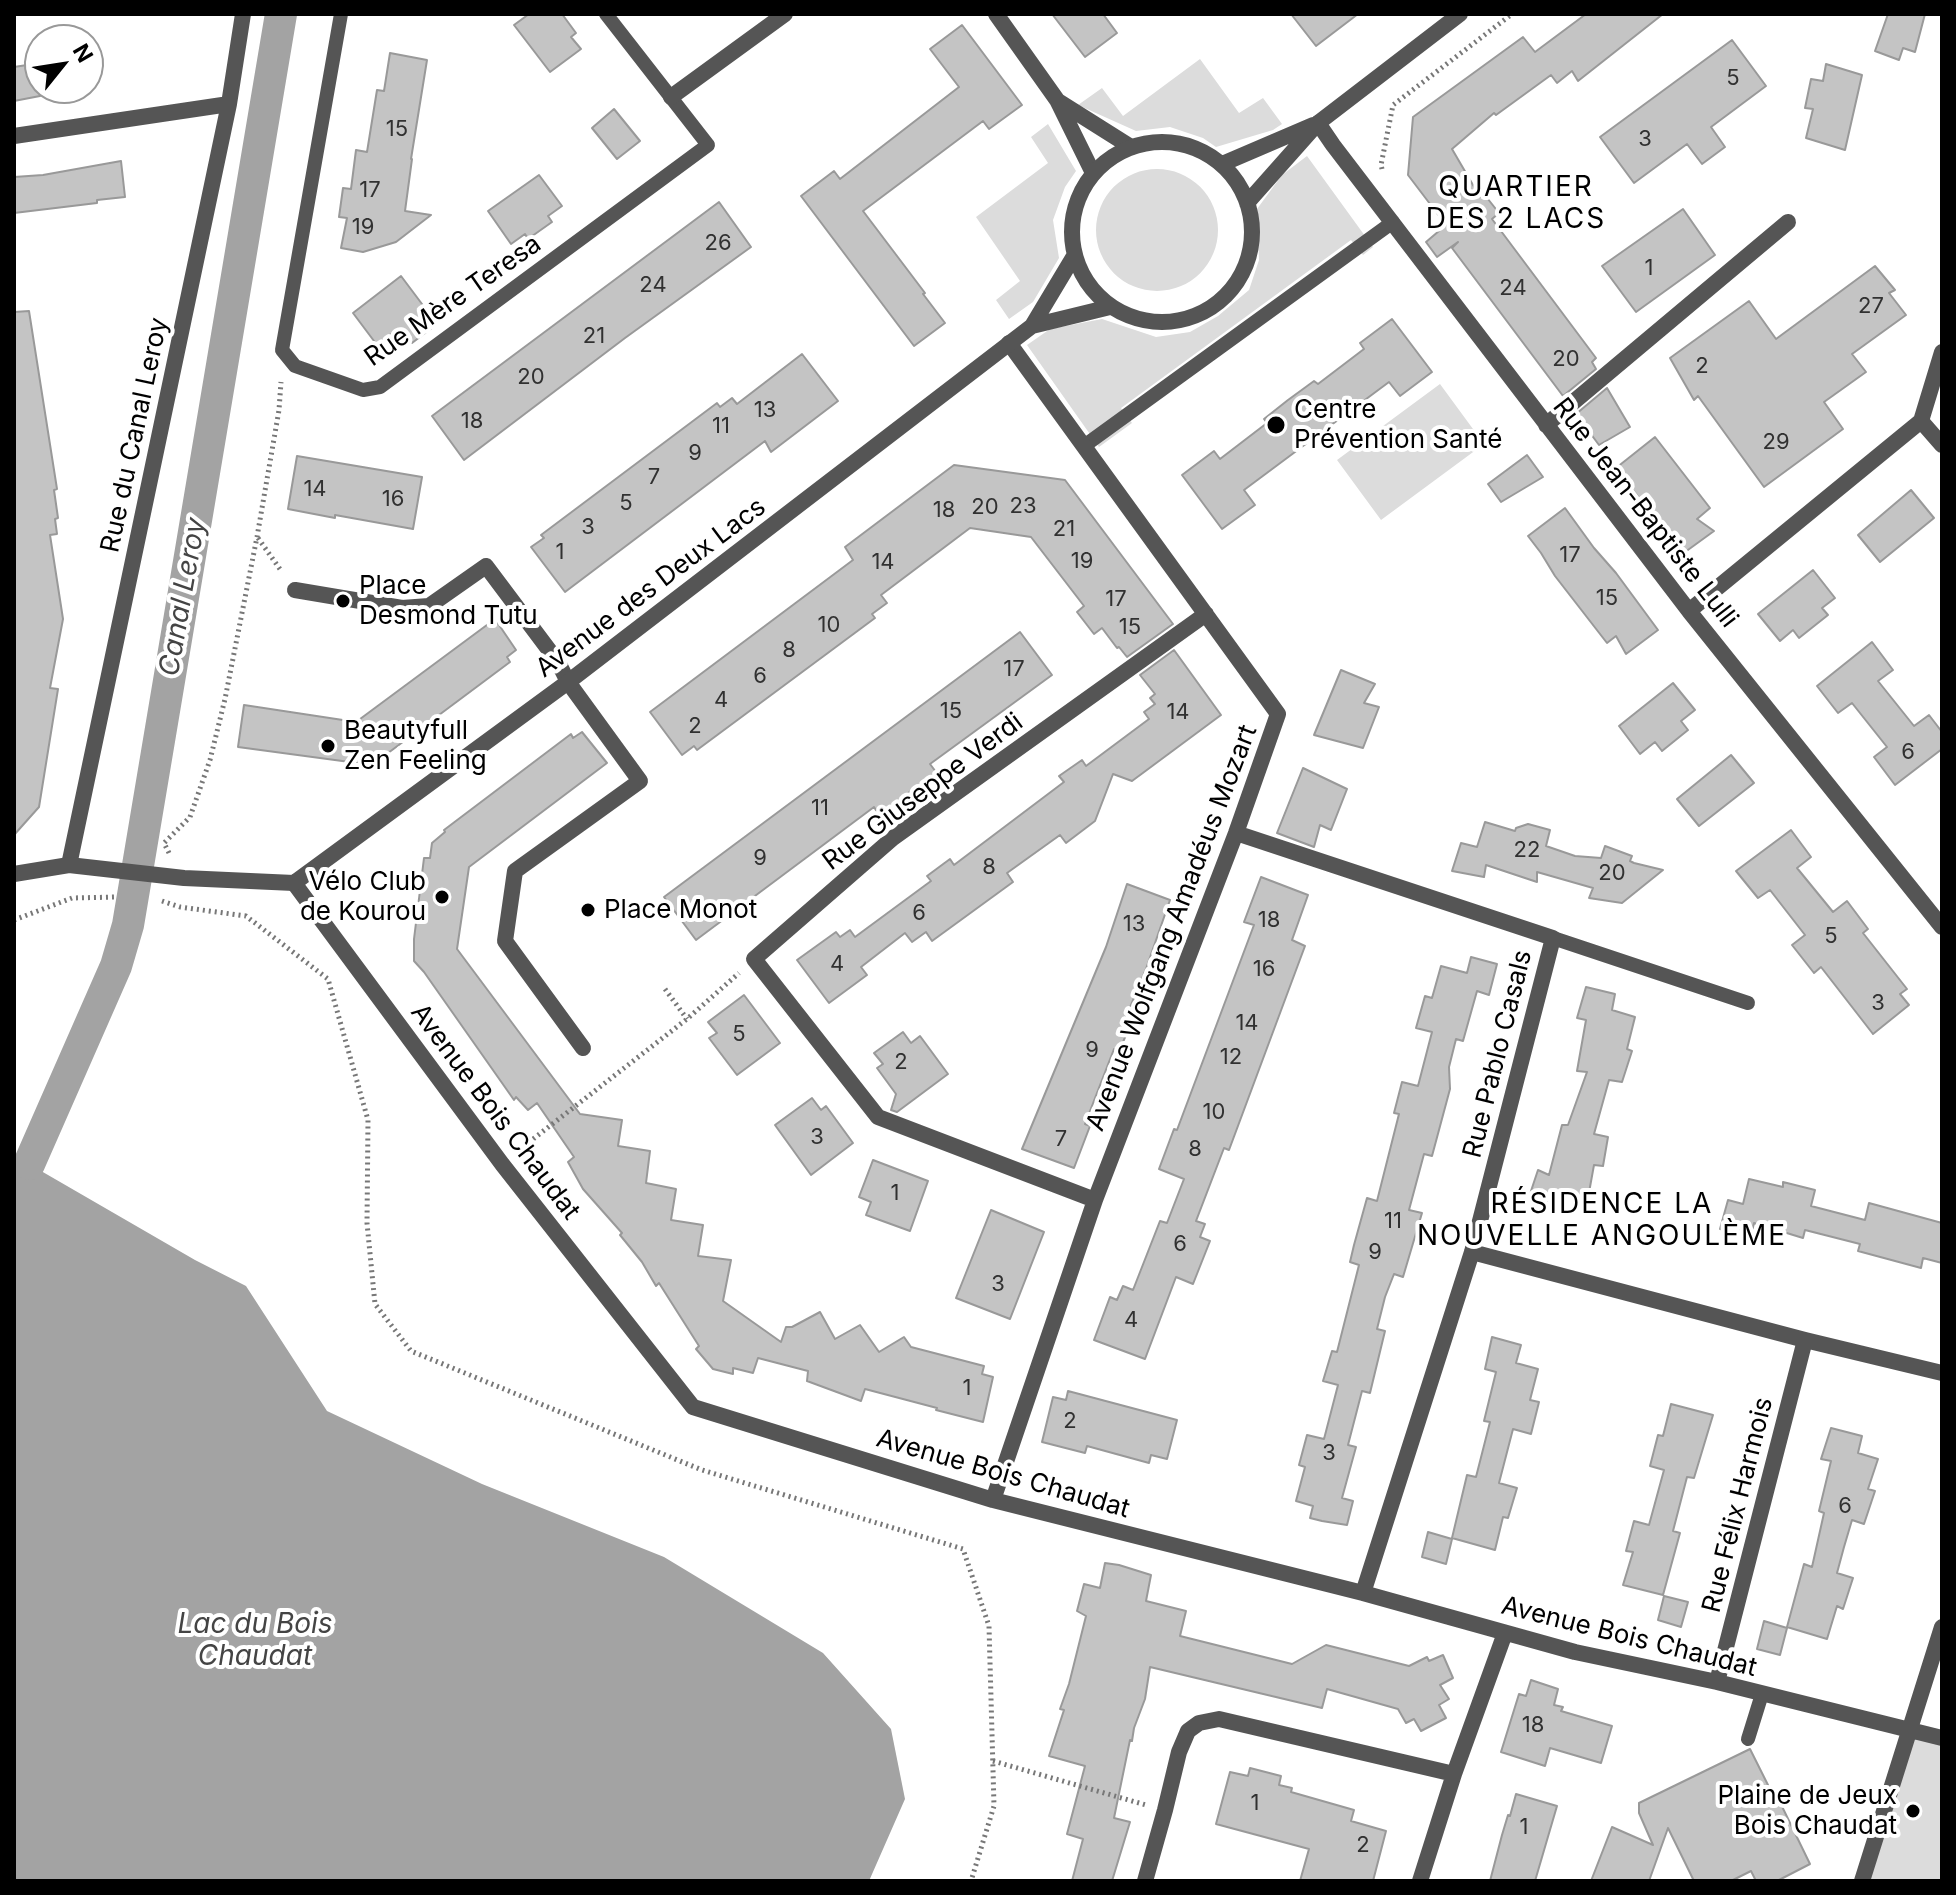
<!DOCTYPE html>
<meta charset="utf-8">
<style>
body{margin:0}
#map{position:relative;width:1956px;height:1895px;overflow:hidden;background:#fff;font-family:Inter,sans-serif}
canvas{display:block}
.frame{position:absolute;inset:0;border:16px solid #000;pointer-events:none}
.north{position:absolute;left:24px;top:24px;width:80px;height:80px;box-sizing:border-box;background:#fff;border:2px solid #999;border-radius:50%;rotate:60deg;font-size:22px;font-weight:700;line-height:32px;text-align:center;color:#000}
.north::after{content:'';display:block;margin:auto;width:28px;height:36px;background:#000;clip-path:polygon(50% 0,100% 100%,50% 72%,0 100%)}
</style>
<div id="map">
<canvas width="1956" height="1895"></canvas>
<div class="frame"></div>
<div class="north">N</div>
</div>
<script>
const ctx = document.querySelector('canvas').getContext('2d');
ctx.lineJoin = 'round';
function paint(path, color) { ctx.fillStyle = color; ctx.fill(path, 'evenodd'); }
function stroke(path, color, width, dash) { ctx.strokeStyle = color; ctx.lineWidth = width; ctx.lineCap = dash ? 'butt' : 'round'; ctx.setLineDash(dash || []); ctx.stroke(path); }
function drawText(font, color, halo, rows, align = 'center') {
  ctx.font = font + ' Inter,sans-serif'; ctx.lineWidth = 8; ctx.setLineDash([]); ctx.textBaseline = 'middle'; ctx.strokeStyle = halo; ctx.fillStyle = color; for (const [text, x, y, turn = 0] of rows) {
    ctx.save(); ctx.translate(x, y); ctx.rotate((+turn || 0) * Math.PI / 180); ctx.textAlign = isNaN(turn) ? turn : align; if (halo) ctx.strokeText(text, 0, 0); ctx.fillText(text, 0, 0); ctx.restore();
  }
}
const green = new Path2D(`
 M1200 59 1239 113 1263 98 1282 124 1273 130 1216 147 1203 138 1170 127 1136 131 1078 105 1102 88 1123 116Z
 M1048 124 1076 171 1065 187 1053 220 1059 258 1033 302 1009 319 996 300 1020 281 976 217 1048 163 1031 137Z
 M1307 156 1373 247 1363 255 1351 240 1121 408 1132 423 1099 447 1027 345 1050 329 1102 319 1156 337 1190 332 1218 316 1249 290 1259 260 1257 209 1282 175Z
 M1096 230a61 61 0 1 1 122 0a61 61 0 1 1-122 0Z
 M1440 384 1484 444 1381 520 1337 460Z
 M1909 1728 1942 1738V1881H1862Z`);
const water = new Path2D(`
 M14 1153 29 1164 195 1260 246 1286 327 1411 482 1484 664 1557 823 1653 891 1729 905 1799 869 1881H14Z`);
const canal = new Path2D(`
 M29 1164 116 966 128 925 281 14`);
const building = new Path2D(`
 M529 14H562L576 33 571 37 581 49 550 72 514 25Z
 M1052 14H1103L1117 33 1085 57Z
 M1291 14H1358L1316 46Z
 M1586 14H1663L1578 81 1572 71 1557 83 1551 75 1496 115 1494 113 1452 149 1480 197 1484 194 1499 213 1492 219 1596 358 1592 362 1596 369 1563 396 1452 248 1458 242 1437 257 1426 242 1446 225 1408 175 1413 117 1523 37 1535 52Z
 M1888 14H1925L1915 52 1903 48 1899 60 1875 51Z
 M962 25 1022 105 989 129 983 121 863 211 925 293 923 294 945 323 914 346 801 196 834 171 840 179 959 87 930 49Z
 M1732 40 1766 86 1711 127 1725 147 1702 164 1687 144 1634 183 1600 137Z
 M390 53 427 60 411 159H412L405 211 431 215 396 242 363 252 341 248 347 218 339 217 343 188 351 189 356 150 367 152 377 90 384 91Z
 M40 63V96L14 101V67Z
 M1826 64 1862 75 1845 150 1806 138 1813 109 1805 108 1811 79 1823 81Z
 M614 109 640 141 617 159 592 128Z
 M121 161 125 197 97 200V203L14 213V177L43 175Z
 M539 175 562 206 548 216 552 222 528 239 525 234 511 244 488 211Z
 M719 202 751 247 625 338 464 460 432 416Z
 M1683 209 1715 255 1636 312 1602 266Z
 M1875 266 1895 290 1889 293 1906 315 1852 354 1866 372 1824 402 1843 429 1764 487 1698 396 1694 400 1670 358 1749 301 1776 339Z
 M401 276 437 324 412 343 403 331 394 338 391 334 377 345 353 313Z
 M29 311 57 489 54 490 58 518 55 519 57 534 50 535 63 619 50 688 58 689 39 807 14 835V312Z
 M1392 319 1432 372 1400 396 1389 382 1244 490 1255 505 1222 529 1182 475 1214 451 1220 459 1267 423 1264 419 1288 400 1314 381 1318 384 1364 349 1360 343Z
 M802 354 838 401 771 452 765 441 565 592 531 547 544 538 541 535 717 403 720 407 732 398 737 404Z
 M1607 388 1630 427 1599 445 1576 414Z
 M1655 437 1710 508 1697 519 1714 531 1681 555 1674 543 1616 468Z
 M1527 455 1543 477 1501 502 1488 484Z
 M297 456 422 477 413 529 335 515V518L288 509Z
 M954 465 1065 480 1173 624 1127 657 1119 647 1117 648 1102 628 1094 634 1077 612 1084 606 1031 537 970 528 881 595 887 603 872 614 875 618 697 750 694 746 682 755 650 712 853 560 845 547Z
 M1911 490 1934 518 1880 562 1858 535Z
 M1565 508 1594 548 1616 573 1658 630 1626 654 1616 636 1607 643 1555 576 1541 553 1528 536Z
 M1813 570 1835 598 1822 608 1828 615 1799 638 1793 630 1780 641 1758 614Z
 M495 619 516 650 507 657 510 662 372 765 238 747 244 705 356 722Z
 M1020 632 1052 675 930 764 936 772 879 815 874 807 696 940 664 897Z
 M1872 642 1893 670 1878 681 1914 726 1929 715 1942 732V749L1895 785 1874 757 1887 747 1852 703 1838 713 1817 686Z
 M1174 650 1221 715 1132 781 1113 774 1095 821 1066 843 1060 835 1007 873 1013 882 932 941 926 932 912 942 905 933 861 967 867 975 829 1003 797 960 836 932 840 937 850 930 855 937 931 881 927 876 950 859 954 865 1064 782 1059 776 1082 760 1086 766 1149 719 1144 712 1155 704 1150 698 1155 694 1140 675Z
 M1341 670 1375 684 1364 703 1379 707 1363 748 1314 735Z
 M1673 683 1695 710 1681 721 1688 730 1662 751 1655 742 1640 754 1619 726Z
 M582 732 607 763 469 867 457 949 580 1114 622 1120 618 1146 650 1151 646 1183 676 1189 671 1220 703 1225 698 1256 731 1260 723 1301 781 1342 786 1327H792L820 1312 835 1339 860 1325 879 1352 904 1337 911 1347 984 1366 982 1374 993 1377 983 1422 936 1410 937 1408 865 1389 861 1401 807 1381 808 1371 758 1358 753 1373 733 1368V1374L713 1369 696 1349 699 1346 659 1283 656 1286 642 1262 620 1235 622 1233 583 1189 568 1162 574 1157 537 1103 528 1110 516 1097 514 1100 424 972 414 961V939L424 858H430L432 843 445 832 444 830 571 734 573 738Z
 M1731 755 1754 783 1699 826 1677 799Z
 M1303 768 1347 789 1331 830 1320 825 1314 847 1277 833Z
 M1485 822 1515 831 1516 828 1528 824 1550 830 1546 846 1575 856 1601 858 1605 846 1632 856 1630 861 1634 863 1663 870 1622 903 1589 898 1593 888 1537 872V882L1486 865 1484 877 1452 871 1461 843 1477 847Z
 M1791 830 1811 857 1797 868 1833 912 1847 901 1868 929 1863 933 1907 989 1900 994 1909 1005 1873 1034 1821 967 1814 973 1792 945 1805 935 1770 890 1758 898 1736 871Z
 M1261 877 1308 895 1292 940 1305 946 1229 1150 1224 1148 1196 1221 1205 1224 1200 1237 1210 1241 1193 1284 1176 1277 1145 1359 1094 1340 1110 1297 1117 1300 1123 1286 1133 1290 1160 1221 1167 1223 1184 1179 1159 1169 1174 1129 1177 1130 1254 925 1244 922Z
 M1127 884 1170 900 1146 969 1124 1022 1130 1025 1119 1052 1114 1049 1085 1124 1090 1126 1074 1168 1022 1149 1106 947Z
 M1471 957 1497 964 1489 995 1477 991 1463 1041 1456 1039 1449 1067 1450 1089 1432 1156 1424 1154 1409 1210 1422 1213 1403 1277 1394 1274 1385 1297 1377 1329 1385 1331 1370 1393 1362 1391 1348 1445 1356 1447 1342 1498 1353 1501 1347 1525 1322 1521 1310 1518 1313 1506 1296 1501 1305 1467 1299 1465 1307 1435 1324 1439 1338 1385 1323 1381 1332 1351 1337 1352 1359 1265 1350 1262 1354 1245 1367 1198 1377 1201 1399 1114 1394 1113 1402 1082 1418 1086 1432 1032 1416 1028 1425 996 1432 998 1441 966 1467 973Z
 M1586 987 1615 994 1612 1010 1635 1017 1627 1049 1632 1051 1622 1082 1609 1080 1594 1134 1608 1137 1603 1166 1594 1165 1588 1198 1561 1192 1557 1207 1528 1200 1538 1170 1549 1175 1562 1125H1568L1587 1072 1577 1071 1586 1020 1577 1018Z
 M744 995 780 1043 737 1075 709 1038 717 1033 708 1022Z
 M903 1032 911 1043 920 1036 948 1074 897 1112 891 1110 896 1094 877 1068 883 1064 874 1053Z
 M812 1098 821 1110 826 1106 853 1143 811 1175 775 1125Z
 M873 1160 928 1181 910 1231 866 1215 871 1202 859 1197Z
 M1749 1179 1783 1187V1182L1815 1190 1811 1206 1865 1220 1869 1203 1942 1223V1263L1923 1258 1921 1268 1858 1251 1860 1244 1805 1230 1803 1238 1754 1223 1751 1236 1720 1229 1728 1200 1743 1204Z
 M991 1210 1044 1232 1010 1319 956 1298Z
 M1492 1337 1521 1345 1516 1363 1538 1369 1530 1400 1539 1402 1531 1434 1513 1429 1499 1483 1517 1488 1508 1518 1503 1517 1495 1550 1452 1538 1467 1475 1476 1477 1490 1422 1484 1421 1496 1372 1485 1369Z
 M1068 1391 1177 1420 1167 1459 1151 1455 1149 1463 1087 1446 1085 1453 1042 1442 1053 1397 1066 1400Z
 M1671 1404 1713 1415 1694 1478 1687 1477 1673 1531 1680 1533 1663 1595 1623 1585 1633 1552 1626 1551 1634 1521 1649 1525 1664 1470 1650 1466 1658 1435 1663 1436Z
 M1831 1428 1862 1436 1858 1453 1878 1459 1868 1489 1875 1491 1864 1524 1852 1520 1844 1547 1837 1573 1853 1578 1843 1609 1837 1606 1827 1639 1787 1627 1804 1564 1812 1567 1824 1513 1819 1511 1831 1461 1821 1459Z
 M1428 1532 1452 1539 1446 1564 1422 1557Z
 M1105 1563 1119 1565 1151 1575 1146 1601 1186 1611 1180 1636 1292 1664 1326 1645 1409 1666 1427 1657 1429 1661 1443 1655 1453 1678 1440 1685 1449 1699 1439 1705 1446 1718 1421 1731 1414 1719 1406 1723 1398 1709 1327 1689 1322 1708 1150 1667 1145 1699 1134 1728 1132 1741 1130 1740 1114 1818 1130 1822 1112 1881H1072L1083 1839 1067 1834 1085 1766 1049 1756 1064 1710 1060 1709 1069 1684 1086 1616 1077 1611 1084 1584 1100 1588Z
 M1664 1596 1688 1602 1681 1627 1658 1620Z
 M1764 1621 1787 1628 1780 1655 1757 1649Z
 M1531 1680 1558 1689 1554 1705 1563 1707 1561 1711 1612 1726 1601 1763 1550 1748 1545 1766 1501 1752 1519 1694 1526 1696Z
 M1750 1749 1771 1791 1774 1790 1810 1864 1777 1881H1756L1751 1871 1731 1881H1694L1668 1828 1649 1881H1591L1612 1827 1653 1845 1639 1813V1803Z
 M1250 1768 1281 1776 1279 1785 1292 1788 1291 1792 1354 1810 1351 1821 1386 1831 1373 1881H1300L1309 1849 1216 1824 1230 1772 1248 1776Z
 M1516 1794 1557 1806 1535 1881H1490L1502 1835 1508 1815 1510 1816Z`);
const path = new Path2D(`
 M1382 169 1381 165 1393 105 1512 14
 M258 538 282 572
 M169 853 164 843 190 817 210 760 225 699 257 537 279 410 281 382
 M162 901 180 907 246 916 328 979 368 1120 367 1223 375 1304 411 1351 702 1470 963 1549 989 1626 994 1806 971 1881
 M14 920 72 898 117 897
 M665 989 687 1019
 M519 1150 687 1019 739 973
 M993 1761 1146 1805`);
const service = new Path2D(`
 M341 14 282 350 295 366 363 390 380 387 708 145 606 14
 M1084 446 1393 222
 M1553 938 1748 1003
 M1748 1739 1762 1694`);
const minor = new Path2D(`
 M996 14 1057 100 1093 173
 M671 97 785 14
 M1058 101 1131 147
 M1318 123 1333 145 1689 611 1942 927
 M14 136 229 104
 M1942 352 1921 421 1942 445
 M1546 425 1788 222
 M295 590 402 608 429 606 486 566 558 662 568 682 640 781 515 871 505 941 583 1048
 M1689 611 1921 421
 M1236 833 1553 938 1472 1252 1363 1593
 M69 865 229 104 243 14
 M294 883 502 1164 693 1407 993 1500 1363 1593 1575 1652 1717 1682 1942 1738
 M1095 1200 878 1117 754 959 893 838 1206 614
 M1472 1252 1805 1340 1942 1373
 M993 1500 1095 1200 1236 833 1278 714 1009 343
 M1717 1682 1805 1340
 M1145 1881 1165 1810 1179 1752 1188 1731 1199 1723 1219 1719 1454 1774
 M1420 1881 1454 1774 1505 1633
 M1862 1881 1942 1627`);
const tertiary = new Path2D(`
 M1072 232a90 90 0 1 1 180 0a90 90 0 1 1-180 0Z
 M1222 164 1313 125
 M1247 203 1318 123 1460 14
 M1032 326 1110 307
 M14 874 69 865 184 878 294 883 568 682 1032 326 1074 256`);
const markers = [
 [1276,425,10,"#000"],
 [343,601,8,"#000"],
 [328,746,8,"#000"],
 [442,897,8,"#000"],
 [588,910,8,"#000"],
 [1913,1811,8,"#000"]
];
const numberNames = [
 ["5",1733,78],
 ["15",397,129],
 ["3",1645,139],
 ["17",370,190],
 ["19",363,227],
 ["26",718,243],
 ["1",1649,268],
 ["24",653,285],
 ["24",1513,288],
 ["27",1871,306],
 ["21",594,336],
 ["20",1566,359],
 ["2",1702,366],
 ["20",531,377],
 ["13",765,410],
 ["18",472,421],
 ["11",721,426],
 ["29",1776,442],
 ["9",695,453],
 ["7",654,477],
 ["14",315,489],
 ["16",393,499],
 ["5",626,503],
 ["23",1023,506],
 ["20",985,507],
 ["18",944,510],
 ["3",588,527],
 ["21",1064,529],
 ["1",560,552],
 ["17",1570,555],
 ["19",1082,561],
 ["14",883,562],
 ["15",1607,598],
 ["17",1116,599],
 ["10",829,625],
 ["15",1130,627],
 ["8",789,650],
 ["17",1014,669],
 ["6",760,676],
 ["4",721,700],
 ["15",951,711],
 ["14",1178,712],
 ["2",695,726],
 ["6",1908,752],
 ["11",820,808],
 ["22",1527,850],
 ["9",760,858],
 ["8",989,867],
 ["20",1612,873],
 ["6",919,913],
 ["18",1269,920],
 ["13",1134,924],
 ["5",1831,936],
 ["4",837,964],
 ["16",1264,969],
 ["3",1878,1003],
 ["14",1247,1023],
 ["5",739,1034],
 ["9",1092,1050],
 ["12",1231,1057],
 ["2",901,1062],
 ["10",1214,1112],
 ["3",817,1137],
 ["7",1061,1139],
 ["8",1195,1149],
 ["1",895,1193],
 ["11",1393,1221],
 ["6",1180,1244],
 ["9",1375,1252],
 ["3",998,1284],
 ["4",1131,1320],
 ["1",967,1388],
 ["2",1070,1421],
 ["3",1329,1453],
 ["6",1845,1506],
 ["18",1533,1725],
 ["1",1255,1803],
 ["1",1524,1827],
 ["2",1363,1845]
];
const streetNames = [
 ["Rue Mère Teresa",453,301,-35],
 ["Rue du Canal Leroy",135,435,-78],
 ["Rue Jean-Baptiste Lulli",1645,513,52],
 ["Avenue des Deux Lacs",651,588,-37],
 ["Rue Giuseppe Verdi",923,792,-37],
 ["Avenue Wolfgang Amadéus Mozart",1172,928,-69],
 ["Rue Pablo Casals",1498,1054,-76],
 ["Avenue Bois Chaudat",495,1112,53],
 ["Avenue Bois Chaudat",1003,1474,16],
 ["Rue Félix Harmois",1738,1505,-76],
 ["Avenue Bois Chaudat",1629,1637,14]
];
const poiNames = [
 ["Centre",1294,410],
 ["Prévention Santé",1294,440],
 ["Place",359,586],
 ["Desmond Tutu",359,616],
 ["Beautyfull",344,731],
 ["Zen Feeling",344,761],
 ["Vélo Club",426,882,"right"],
 ["de Kourou",426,912,"right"],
 ["Place Monot",604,910],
 ["Plaine de Jeux",1897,1796,"right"],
 ["Bois Chaudat",1897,1826,"right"]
];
const neighbourhoodNames = [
 ["QUARTIER",1516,188],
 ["DES 2 LACS",1516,220],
 ["RÉSIDENCE LA",1602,1205],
 ["NOUVELLE ANGOULÈME",1602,1237]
];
const waterNames = [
 ["Canal Leroy",183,597,-80],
 ["Lac du Bois",255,1625],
 ["Chaudat",255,1657]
];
paint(green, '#dcdcdc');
paint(water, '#a3a3a3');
stroke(canal, '#a3a3a3', 32);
paint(building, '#c4c4c4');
stroke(building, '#999', 2);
stroke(path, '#777', 5, [2, 4]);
stroke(service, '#555', 14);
stroke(minor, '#555', 16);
stroke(tertiary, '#555', 16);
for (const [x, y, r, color] of markers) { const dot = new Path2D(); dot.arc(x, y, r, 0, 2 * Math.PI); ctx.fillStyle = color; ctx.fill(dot); stroke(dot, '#fff', 3); }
drawText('22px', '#313131', null, numberNames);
drawText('26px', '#000', '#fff', streetNames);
drawText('26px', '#000', '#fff', poiNames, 'left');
ctx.letterSpacing = '2px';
drawText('28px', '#000', '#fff', neighbourhoodNames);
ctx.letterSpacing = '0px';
drawText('italic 28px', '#444', '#fff', waterNames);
</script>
